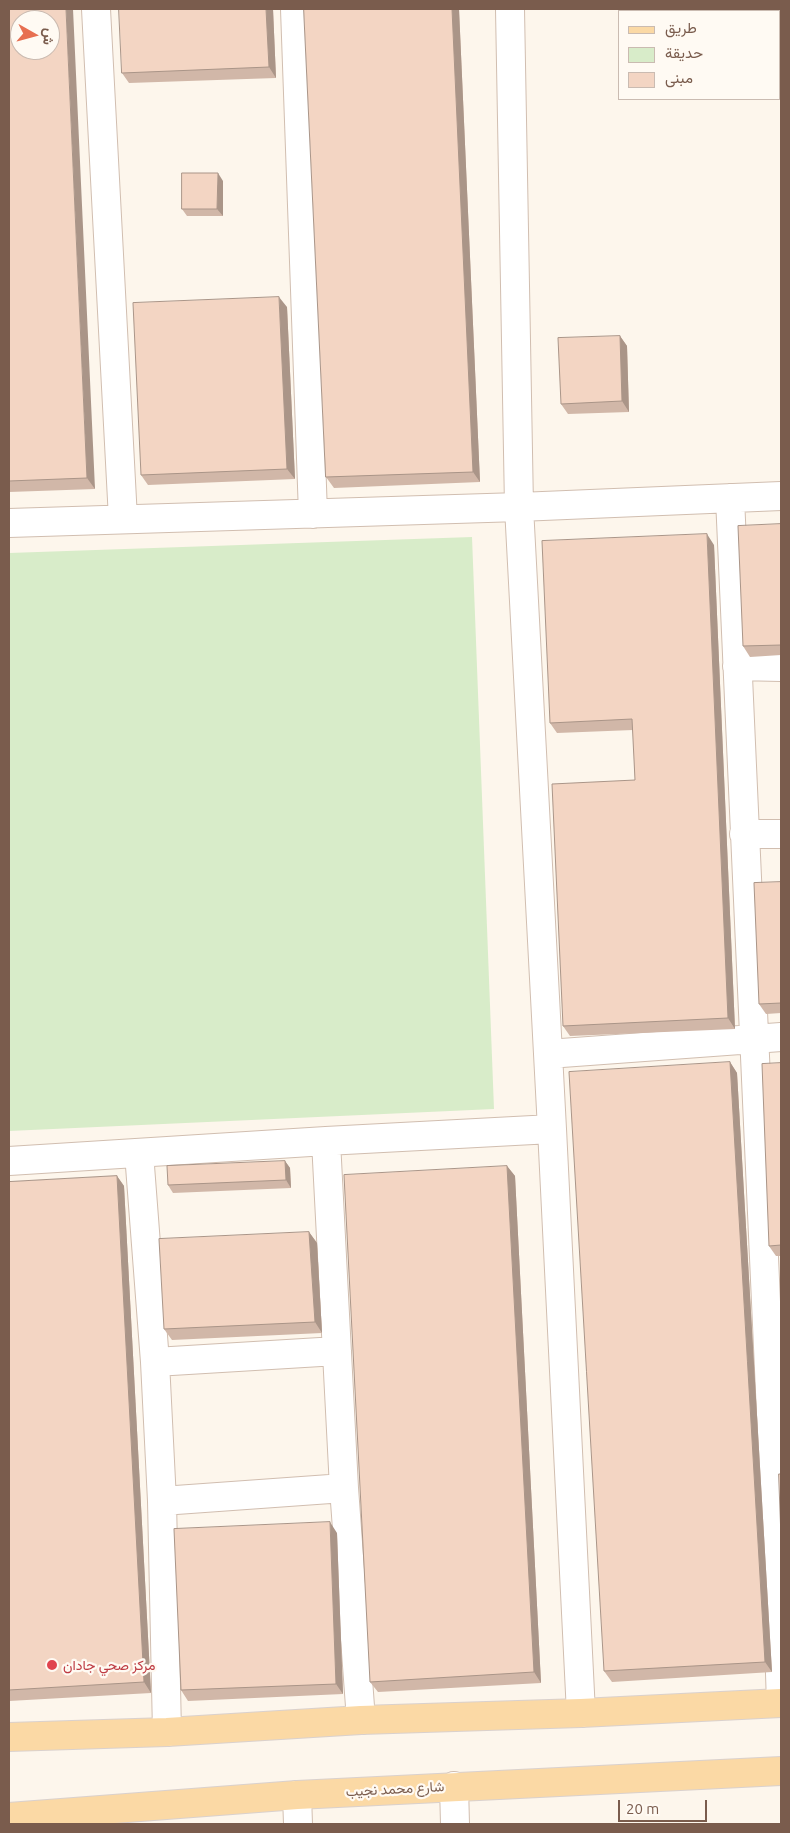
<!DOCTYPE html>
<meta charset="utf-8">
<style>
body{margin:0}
#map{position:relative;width:790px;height:1833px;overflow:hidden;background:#fdf6ec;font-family:Ubuntu,Vazirmatn,sans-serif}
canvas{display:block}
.frame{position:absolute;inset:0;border:10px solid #7a5c4d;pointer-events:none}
.legend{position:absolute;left:618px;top:10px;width:162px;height:90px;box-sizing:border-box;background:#fffaf3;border:1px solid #cabbb1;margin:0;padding:6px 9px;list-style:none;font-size:15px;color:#7a5c4d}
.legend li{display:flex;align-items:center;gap:10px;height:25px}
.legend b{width:25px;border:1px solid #cabbb1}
.north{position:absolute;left:10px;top:10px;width:50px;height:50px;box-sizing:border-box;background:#fffaf3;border:1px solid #cabbb1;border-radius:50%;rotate:97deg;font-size:14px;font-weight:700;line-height:20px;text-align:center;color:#7a5c4d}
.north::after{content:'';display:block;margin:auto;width:18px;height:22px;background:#e76f51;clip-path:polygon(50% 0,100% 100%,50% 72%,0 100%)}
.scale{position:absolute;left:618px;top:1800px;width:89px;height:22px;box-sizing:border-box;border:2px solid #7a5c4d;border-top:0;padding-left:6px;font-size:15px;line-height:18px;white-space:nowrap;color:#7a5c4d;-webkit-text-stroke:4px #fffaf3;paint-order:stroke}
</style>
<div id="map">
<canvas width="790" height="1833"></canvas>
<div class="frame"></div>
<ul class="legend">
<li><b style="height:6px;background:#fbd9a5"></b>طريق</li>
<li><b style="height:14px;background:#d8ecc9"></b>حديقة</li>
<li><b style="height:14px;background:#f3d5c3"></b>مبنى</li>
</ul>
<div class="north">ش</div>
<div class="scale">20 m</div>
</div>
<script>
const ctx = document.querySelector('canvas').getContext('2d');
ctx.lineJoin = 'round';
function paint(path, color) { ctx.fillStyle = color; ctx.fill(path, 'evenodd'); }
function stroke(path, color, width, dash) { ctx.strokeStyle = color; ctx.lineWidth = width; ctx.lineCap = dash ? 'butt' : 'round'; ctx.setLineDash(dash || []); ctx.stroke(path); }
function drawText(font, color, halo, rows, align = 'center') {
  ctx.font = font + ' Ubuntu,Vazirmatn,sans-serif'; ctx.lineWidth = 4.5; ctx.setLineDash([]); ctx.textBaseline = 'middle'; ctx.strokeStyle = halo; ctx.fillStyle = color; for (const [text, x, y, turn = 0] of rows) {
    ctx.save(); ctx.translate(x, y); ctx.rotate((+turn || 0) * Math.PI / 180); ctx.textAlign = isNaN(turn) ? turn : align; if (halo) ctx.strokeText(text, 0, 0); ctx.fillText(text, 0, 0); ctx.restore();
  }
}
const green = new Path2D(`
 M472 537 494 1109 9 1131V553Z`);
const minor = new Path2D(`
 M96 9 123 519
 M295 9 313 514
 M510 9 519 507 552 1129 581 1713
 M730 498 772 1436 781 1703
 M9 523 519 507 781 496
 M737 666 781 667
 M744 834H781
 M548 1054 781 1037
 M326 1141 344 1488 361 1720
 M139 1153 155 1362 162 1501 167 1732
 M9 1161 326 1141 552 1129
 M155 1362 337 1351
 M162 1501 344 1488
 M454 1786 455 1824
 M297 1795 298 1824`);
const major = new Path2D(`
 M9 1737 167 1732 361 1720 581 1713 781 1703
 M9 1817 297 1795 781 1771`);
const wall = new Path2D(`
 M9 9 95 489 9 492Z
 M273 9 276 78 129 83 122 73Z
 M304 9H459L480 482 334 488 326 477Z
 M223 181V216H187L182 209Z
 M287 307 295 479 148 485 141 475Z
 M620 336 627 346 629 412 568 414 561 404Z
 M781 524V655L750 657 743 646Z
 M714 545 735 1029 570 1036 563 1026 635 780 633 730 557 733 550 723Z
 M781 882V1013L766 1014 759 1004Z
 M730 1062 737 1073 772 1672 612 1682 604 1671Z
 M781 1063V1256H776L769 1246Z
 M285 1161 290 1168 291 1188 173 1193 168 1185Z
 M507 1166 515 1176 541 1683 378 1692 370 1682Z
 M117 1176 124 1186 151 1693 9 1701V1182Z
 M309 1232 317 1243 322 1333 172 1340 164 1329Z
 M337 1533 343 1694 188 1701 181 1690Z`);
const shadedWall = new Path2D(`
 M66 9H73L95 489 87 478Z
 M266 9H273L276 78 269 67Z
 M452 9H459L480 482 473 472Z
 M218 173 223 181V216L217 209Z
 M279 297 287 307 295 479 287 469Z
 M620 336 627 346 629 412 622 401Z
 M707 534 714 545 735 1029 728 1018Z
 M730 1062 737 1073 772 1672 765 1662Z
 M285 1161 290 1168 291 1188 286 1180Z
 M507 1166 515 1176 541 1683 534 1672Z
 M117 1176 124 1186 151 1693 144 1682Z
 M309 1232 317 1243 322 1333 315 1322Z
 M330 1522 337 1533 343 1694 336 1684Z`);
const building = new Path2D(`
 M9 9H66L87 478 9 481ZM20 20H50V50H20Z
 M119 9H266L269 67 122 73Z
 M304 9H452L473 472 326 477Z
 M182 173H218L217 209H182Z
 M279 297 287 469 141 475 133 303Z
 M620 336 622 401 561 404 558 338Z
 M781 524V645L743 646 738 526Z
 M707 534 728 1018 563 1026 552 784 635 780 632 719 550 723 542 541Z
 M781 882V1003L759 1004 754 883Z
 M730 1062 765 1662 604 1671 569 1072Z
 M781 1063V1245L769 1246 762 1064Z
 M285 1161 286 1180 168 1185 167 1166Z
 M507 1166 534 1672 370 1682 344 1175Z
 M117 1176 144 1682 9 1690V1182Z
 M309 1232 315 1322 164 1329 159 1239Z
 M779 1474H781V1537Z
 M330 1522 336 1684 181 1690 174 1529Z`);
const markers = [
 [52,1665,6,"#e0444e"]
];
const healthNames = [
 ["مركز صحي جادان",63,1665]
];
const streetNames = [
 ["شارع محمد نجيب",395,1789,-3]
];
paint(green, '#d8ecc9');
stroke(minor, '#d1beb0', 30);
stroke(major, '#dad1cd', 30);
stroke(minor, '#fff', 28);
stroke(major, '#fbd9a5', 28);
paint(wall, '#d1b7a8');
paint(shadedWall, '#aa9588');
paint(building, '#f3d5c3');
stroke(building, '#aa9588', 1);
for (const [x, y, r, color] of markers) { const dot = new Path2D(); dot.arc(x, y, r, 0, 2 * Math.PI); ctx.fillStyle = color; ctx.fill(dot); stroke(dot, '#fffaf3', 2); }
drawText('14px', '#be3a42', '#fffaf3', healthNames, 'left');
drawText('14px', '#7a5c4d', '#fffaf3', streetNames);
</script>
